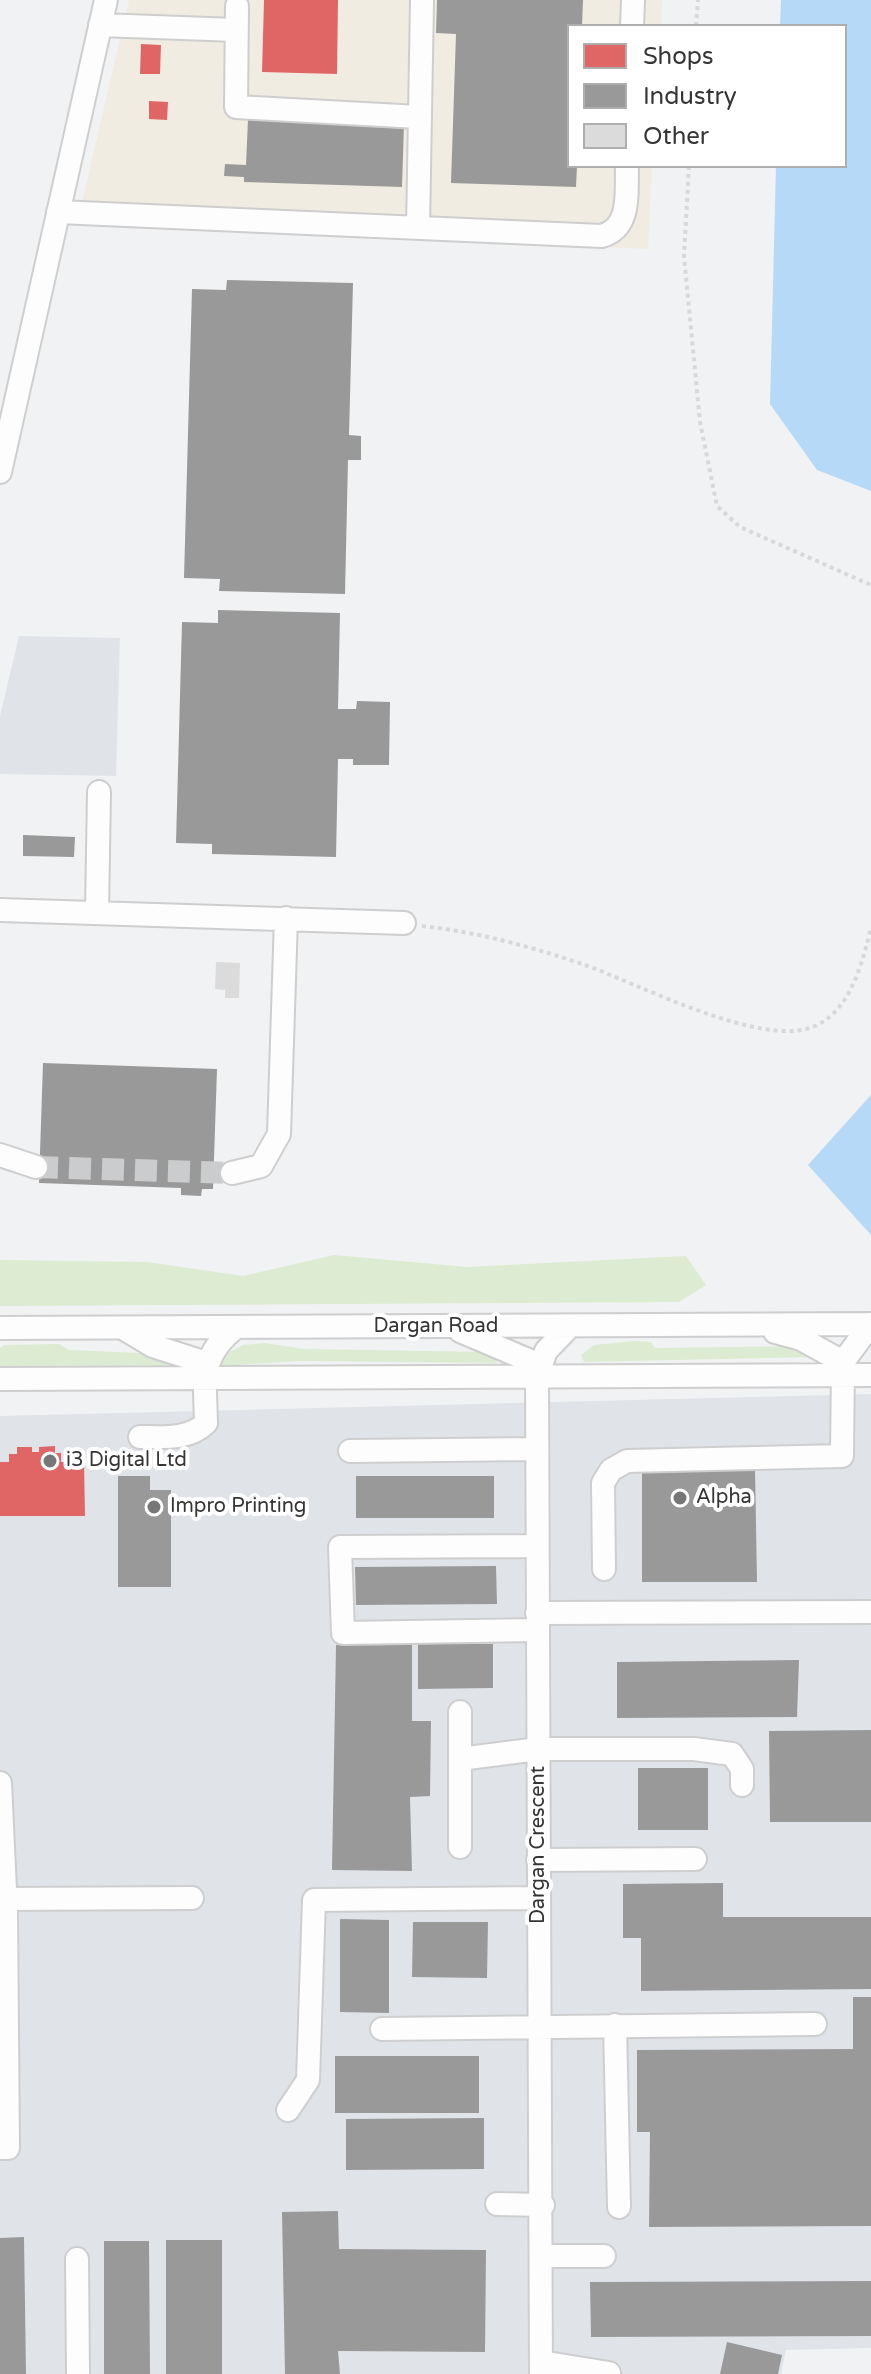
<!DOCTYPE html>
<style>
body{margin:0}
#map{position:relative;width:871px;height:2374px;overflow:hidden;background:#f1f2f3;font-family:"Varela Round",sans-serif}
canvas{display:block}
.legend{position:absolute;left:567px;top:24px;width:280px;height:144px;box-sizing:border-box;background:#fff;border:2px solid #aeaeaf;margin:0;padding:10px 14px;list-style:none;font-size:24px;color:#353536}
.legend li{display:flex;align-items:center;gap:16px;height:40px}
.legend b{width:40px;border:2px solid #aeaeaf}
</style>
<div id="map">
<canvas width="871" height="2374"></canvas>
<ul class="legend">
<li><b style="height:22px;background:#e06666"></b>Shops</li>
<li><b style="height:22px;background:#999"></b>Industry</li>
<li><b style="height:22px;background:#dbdbdb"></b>Other</li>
</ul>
</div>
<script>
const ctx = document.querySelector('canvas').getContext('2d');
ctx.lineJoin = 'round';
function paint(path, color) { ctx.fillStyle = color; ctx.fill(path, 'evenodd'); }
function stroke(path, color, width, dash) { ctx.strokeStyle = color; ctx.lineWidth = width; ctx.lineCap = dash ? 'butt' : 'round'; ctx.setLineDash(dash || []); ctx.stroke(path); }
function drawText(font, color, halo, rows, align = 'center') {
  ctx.font = font + ' "Varela Round",sans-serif'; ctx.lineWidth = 8; ctx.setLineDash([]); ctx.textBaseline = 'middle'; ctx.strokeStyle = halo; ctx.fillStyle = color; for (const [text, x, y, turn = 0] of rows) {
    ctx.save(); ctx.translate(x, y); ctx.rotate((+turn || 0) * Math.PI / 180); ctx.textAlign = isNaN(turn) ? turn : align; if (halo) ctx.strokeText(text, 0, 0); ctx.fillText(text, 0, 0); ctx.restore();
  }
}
const commercial = new Path2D(`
 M129 0H662L661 26H569V166H652L648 249 77 224Z`);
const built = new Path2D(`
 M19 636 120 638 116 776 0 774V716Z
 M871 1394V2348L786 2350 781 2374H0V1416Z`);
const green = new Path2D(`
 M334 1255 467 1267 686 1256 706 1285 679 1302 0 1306V1260L147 1262 243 1276Z
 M635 1341 651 1342 655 1348 806 1346 814 1357 584 1362 581 1355 594 1345Z
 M265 1343 304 1349 486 1352 495 1354 497 1363 299 1361 222 1366 221 1357 243 1345Z
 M59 1344 69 1350 162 1354 181 1365 0 1366V1348L4 1345Z`);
const water = new Path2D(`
 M781 0H871V491L817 470 770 404 776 166H845V26H780Z
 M871 1095V1235L808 1165Z`);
const shops = new Path2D(`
 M264 0H338L337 74 262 72Z
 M141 44 161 45 160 74H140Z
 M149 101 168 102 167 120 149 119Z
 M55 1446V1453H61V1462H84L85 1516H0V1462H9V1454H17V1447H32V1452H39V1447Z`);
const industry = new Path2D(`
 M437 0H583L582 26H569V166H577L576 187 451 183 456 34 436 33Z
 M248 119 404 124 402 187 244 182V177L224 176 225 164 246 165Z
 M227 280 353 283 349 435 361 436V460H348L345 594 219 591 220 579 184 578 192 289 226 290Z
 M218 610 340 613 338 709H356L357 701 390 702 389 765H353V759H338L336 857 212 854V844L176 843 182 622 218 623Z
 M23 835 75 837 74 857 23 856Z
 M43 1063 217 1069 213 1189H202L201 1196 181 1195V1188L39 1183Z
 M755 1467 757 1582H642V1469Z
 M118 1476H150V1490H171V1587H118Z
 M356 1476H494V1518H356Z
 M496 1566 497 1604 356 1605 355 1567Z
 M418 1644H493V1688L418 1689Z
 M336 1645H412V1721H431L430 1796 410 1797 412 1871 332 1870Z
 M799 1660 797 1717 617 1718V1662Z
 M871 1730V1822H770L769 1731Z
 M638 1768H708V1830H638Z
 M723 1883V1917H871V1989L641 1991V1938H623V1884Z
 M340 1919 389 1920V2013L340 2012Z
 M413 1922H488L487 1978 412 1977Z
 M853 1997H871V2226L649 2227 650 2132H637V2050L853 2049Z
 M335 2056H479V2113H335Z
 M484 2118V2169L346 2170V2119Z
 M338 2211 339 2249 486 2250 485 2352 338 2351 340 2374H285L282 2212Z
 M24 2237 26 2374H0V2238Z
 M166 2240H222V2374H166Z
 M104 2241H149L150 2374H104Z
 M871 2281V2336L591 2337 590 2282Z
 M727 2342 782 2355 778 2374H720Z`);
const building = new Path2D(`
 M216 962 240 963 239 998H225V990L215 989Z`);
const minorTunnel = new Path2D(`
 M36 1167 232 1173`);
const path = new Path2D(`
 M696 26 698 0
 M689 166 684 256 700 422 717 506 740 527 871 585
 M422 926C477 932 529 946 582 964 635 982 763 1050 815 1026 851 1010 862 963 871 928`);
const minor = new Path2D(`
 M237 6 236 107 419 117
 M100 25 236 30
 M632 26 633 0
 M58 212 602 236C632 227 626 192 627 166
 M418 228 422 0
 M0 472 106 0
 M0 910 404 923
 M97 912 99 792
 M0 1155 36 1167
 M232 1173 261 1166 279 1134 286 918
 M0 1328 871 1324
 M123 1328 153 1346 206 1363
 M460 1331 540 1365
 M775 1332 801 1339 843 1362
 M0 1379 871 1375
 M140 1437C163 1437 189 1440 206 1423 205 1380 199 1356 236 1327
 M350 1451 537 1449
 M604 1569 603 1483 611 1470 627 1461 842 1456 843 1362 871 1324
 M537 1613 871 1612
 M537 1630 343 1633 340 1547 537 1546
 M460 1712V1759
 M0 1783 6 1911 8 2148H0
 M460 1847V1759L538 1749H694L732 1754 742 1769V1785
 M538 1860 695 1859
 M5 1899 192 1898
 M615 2025 619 2207
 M382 2029 815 2024
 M288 2110 308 2080 314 1900 539 1898
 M497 2204 543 2205
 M542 2256H604
 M77 2259 78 2374
 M541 2362 609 2373
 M541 2374 537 1377 546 1351 570 1326`);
const markers = [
 [50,1461,8,"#777778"],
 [680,1498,8,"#777778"],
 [154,1507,8,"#777778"]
];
const streetNames = [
 ["Dargan Road",436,1327],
 ["Dargan Crescent",539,1845,-90]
];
const poiNames = [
 ["i3 Digital Ltd",66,1461],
 ["Alpha",696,1498],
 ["Impro Printing",170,1507]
];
paint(commercial, '#f0ece1');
paint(built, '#e0e4e9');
paint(green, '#dcebd2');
paint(water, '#b6d9f8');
paint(shops, '#e06666');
paint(industry, '#999');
paint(building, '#dbdbdb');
stroke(minorTunnel, '#cbcccd', 22, [22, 11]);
stroke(minor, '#cececf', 26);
stroke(path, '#d8d8d9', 4, [4, 4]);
stroke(minor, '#fdfdfd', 22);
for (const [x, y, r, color] of markers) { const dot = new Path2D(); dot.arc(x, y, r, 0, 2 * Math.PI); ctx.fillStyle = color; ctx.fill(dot); stroke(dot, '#fff', 3); }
drawText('20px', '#353536', '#fff', streetNames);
drawText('20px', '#353536', '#fff', poiNames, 'left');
</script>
